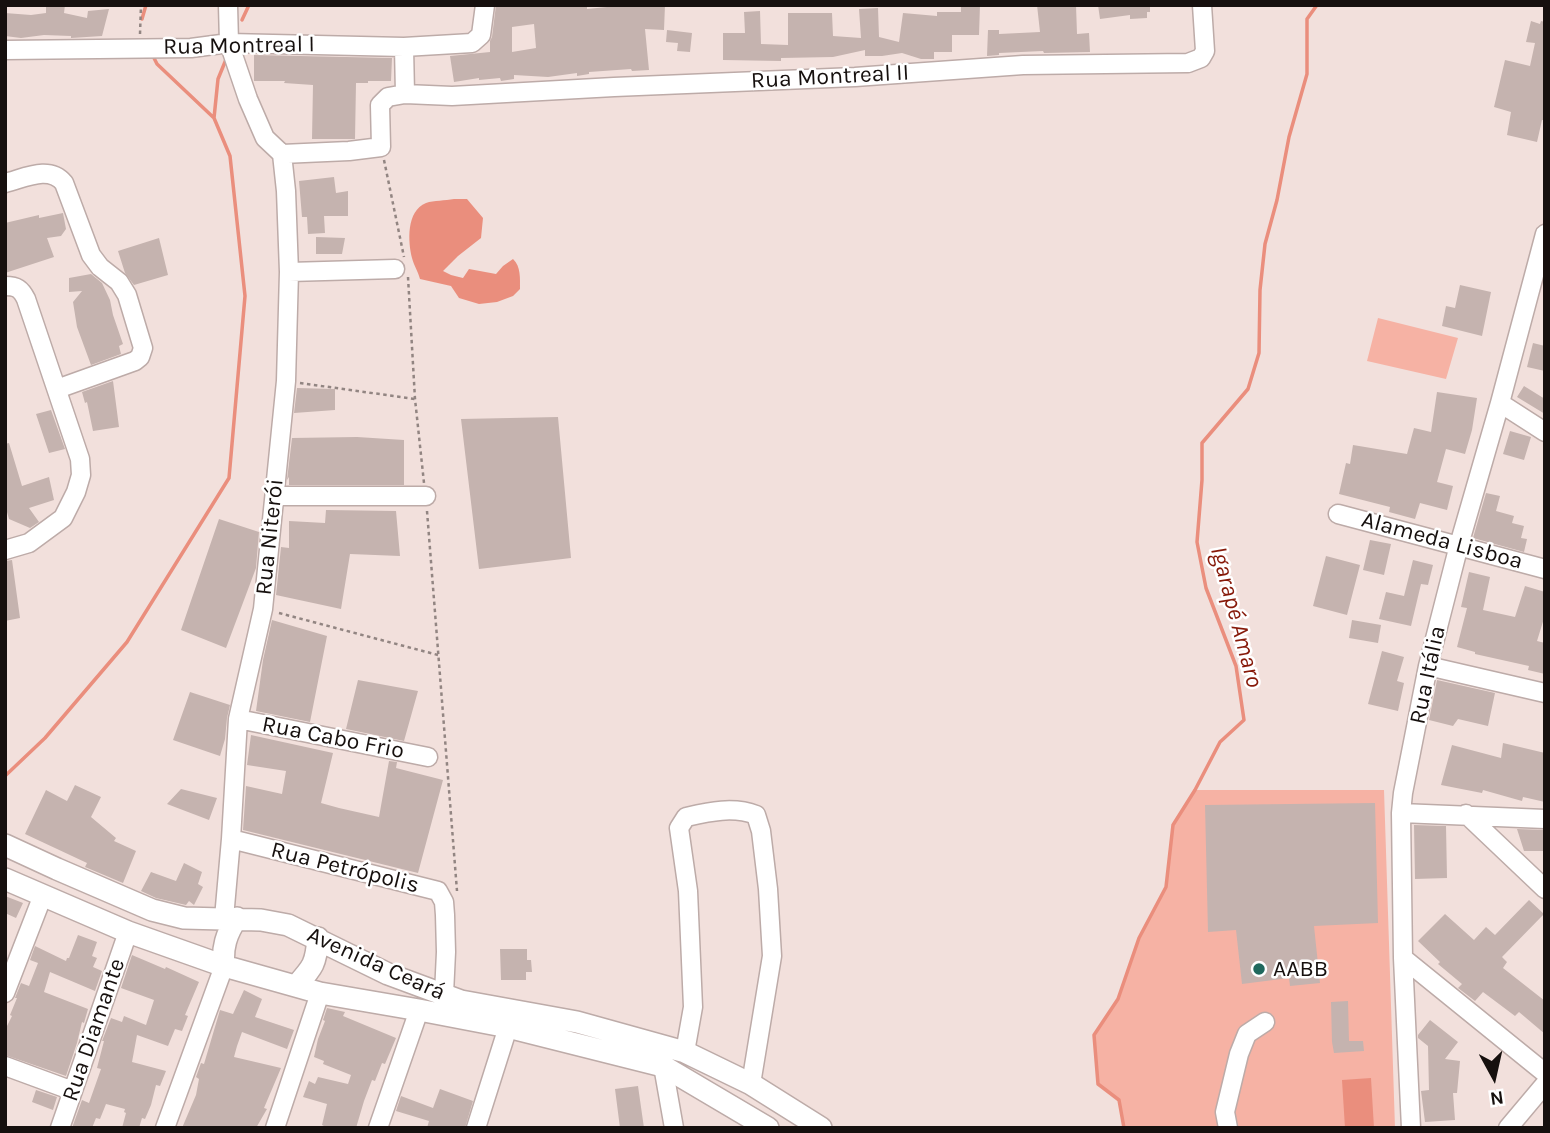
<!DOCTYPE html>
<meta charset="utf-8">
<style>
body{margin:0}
#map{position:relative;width:1550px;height:1133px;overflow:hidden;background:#f2e0dc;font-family:Karla,sans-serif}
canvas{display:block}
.frame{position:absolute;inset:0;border:7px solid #16100e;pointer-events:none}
.north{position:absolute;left:1459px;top:1042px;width:70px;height:70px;-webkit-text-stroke:5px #fff;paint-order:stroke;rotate:172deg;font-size:19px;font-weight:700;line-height:28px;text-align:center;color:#16100e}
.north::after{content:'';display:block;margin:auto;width:24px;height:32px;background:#16100e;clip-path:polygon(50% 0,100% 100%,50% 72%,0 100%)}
</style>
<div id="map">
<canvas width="1550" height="1133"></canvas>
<div class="frame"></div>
<div class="north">N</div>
</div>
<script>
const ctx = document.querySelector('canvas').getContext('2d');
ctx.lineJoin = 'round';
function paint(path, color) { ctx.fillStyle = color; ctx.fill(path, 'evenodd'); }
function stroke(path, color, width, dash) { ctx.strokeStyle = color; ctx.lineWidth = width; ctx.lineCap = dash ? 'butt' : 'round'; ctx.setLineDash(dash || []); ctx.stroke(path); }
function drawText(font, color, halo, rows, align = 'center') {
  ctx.font = font + ' Karla,sans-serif'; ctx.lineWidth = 5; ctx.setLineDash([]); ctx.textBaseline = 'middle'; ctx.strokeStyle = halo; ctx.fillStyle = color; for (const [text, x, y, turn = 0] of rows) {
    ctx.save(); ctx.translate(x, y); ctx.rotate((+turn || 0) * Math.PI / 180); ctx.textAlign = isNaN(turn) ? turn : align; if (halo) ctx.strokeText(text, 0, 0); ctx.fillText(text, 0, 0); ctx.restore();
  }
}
const green = new Path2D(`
 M1378 318 1458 338 1446 379 1367 361Z
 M1195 790H1384L1395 1128H1124L1119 1100 1098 1084 1094 1035 1118 999 1139 938 1166 887 1173 825Z`);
const water = new Path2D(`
 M454 199H467L483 218 481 238 458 256 443 271 451 275 463 278 469 269 496 274 503 266 513 259C521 266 520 279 520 289L513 296 497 302 479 304 459 298 451 286 420 279C418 271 414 266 412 258 408 242 406 211 426 203 434 200 445 201 454 199Z
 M1371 1078 1374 1128H1345L1342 1080Z`);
const stream = new Path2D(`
 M142 19 146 5
 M242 20 249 5
 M214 118 218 79 227 57
 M5 776 45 738 127 642 229 478 245 296 230 156 214 118 157 64 152 54
 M1124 1128 1119 1100 1098 1084 1094 1035 1118 999 1139 938 1166 887 1173 825 1195 790 1220 742 1244 720 1236 666 1206 588 1197 542 1202 480V443L1248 389 1259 353 1260 290 1265 244 1277 200 1289 137 1307 74V19L1317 5`);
const building = new Path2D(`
 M46 5H65L64 13 87 18 88 11 109 9 102 36 71 38V36L44 35 21 38 5 36V13L31 15 46 13Z
 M496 5H587V9L627 5H665L664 30 645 29 649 70 632 71 631 69 589 72V74L577 76V73L548 77 514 75V79L501 81 500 78 479 80V78L454 82 450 56 490 52V41L492 37ZM534 24 536 48 512 52V27Z
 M980 5 979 35H952V52H934V59H921L902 53 882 56H865V50L833 57 781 58V61L723 60V33H745L744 12 760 11 761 44 788 45V13H832L833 36 861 38 859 9 878 8 879 37 899 42 903 13 937 16V12H961V6Z
 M1037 5H1076L1077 34 1089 33 1090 52 1044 53 1043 51 999 53V55L987 56 988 30H999V34L1040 32Z
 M1098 5H1150V12H1147V18L1130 19V15L1100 19Z
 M1531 21 1540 24 1541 21 1545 22V120H1542L1537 142 1507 135 1511 112 1494 107 1505 60 1530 66 1535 43 1526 42Z
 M667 30 692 33 690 52 677 51 678 43 666 42Z
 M254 55 392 58 391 81H368V83H356L355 139H312L313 85 284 83 285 81H254Z
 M334 177 336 193 348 191V216H324L325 233 308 234 307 217H302L299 181Z
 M63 213 66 229 61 236 47 238 54 257 5 273V223L39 215V218Z
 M316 237 345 238 342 254H316Z
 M159 238 168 275 134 285 125 273 118 251Z
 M91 274 102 283 110 300 113 315 123 344 119 346 121 354 91 365 77 327 73 302 82 291 69 292V278Z
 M1460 285 1491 292 1482 336 1442 326 1446 306 1455 308Z
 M1533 343 1545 346V371L1527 367Z
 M113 381 119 427 93 431 87 402 85 403 82 392Z
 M1524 386 1545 399V414L1517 397Z
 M297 388 335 389V410L294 413Z
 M1437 392 1477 398 1472 430 1465 454 1446 449 1437 482 1453 486 1447 510 1420 503 1415 519 1389 512 1390 507 1339 494 1346 463 1350 464 1353 445 1407 454 1414 428 1431 432Z
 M51 410 65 449 49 453 36 414Z
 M558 417 571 558 479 569 461 419Z
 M1510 431 1531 437 1524 460 1503 454Z
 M357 437 404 440V485H289V477L287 480 292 438Z
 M9 443 22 486 49 477 54 500 29 508 39 522 30 528 9 519 5 505V444Z
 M1486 493 1500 496 1496 511 1514 516 1512 523 1524 526 1521 538 1527 539 1524 552 1473 538Z
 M326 510 396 511 400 556 350 554 341 609 276 595 281 547 289 548V521L325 523Z
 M219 519 259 532 256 568 226 648 181 630Z
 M1370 540 1391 544 1384 575 1363 570Z
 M1326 556 1360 565 1347 615 1313 606Z
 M12 560 20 618 5 621V561Z
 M1413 560 1433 565 1428 585 1421 584 1411 626 1379 619 1386 592 1404 596Z
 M1469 572 1490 577 1483 610 1515 617 1525 586 1545 592V615L1537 641 1545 643V674L1528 670 1529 666 1475 654V652L1457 647 1467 608 1461 607Z
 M272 620 327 636 310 722 256 711 263 660Z
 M1352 620 1381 625 1378 643 1349 638Z
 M1382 651 1404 657 1397 681 1404 683 1398 711 1368 704Z
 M358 680 418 691 404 741 346 729Z
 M1437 680 1495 693 1488 726 1458 719 1453 726 1429 720Z
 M190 692 230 705 227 718 225 739 220 756 173 740Z
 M251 735 333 753 321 803 339 808 379 817 389 761 397 762 396 768 443 780 418 873 243 830 246 786 282 794 286 771 247 765Z
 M1503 743 1545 753V802L1523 797 1522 801 1483 790 1482 793 1441 785 1452 745 1501 758Z
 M75 785 101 797 91 817 116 838 114 841 136 851 123 883 85 867 87 863 25 834 46 790 67 801Z
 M181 789 217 798 209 820 167 804Z
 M1375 803 1378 923 1314 926 1320 983 1290 986 1289 978 1242 984 1236 930 1208 932 1205 805Z
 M1414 825 1446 826 1447 878 1415 879Z
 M1517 829 1545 830V851H1524Z
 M184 863 202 872 198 884 203 887 194 905 189 901 186 905 156 898 141 891 151 872 176 881Z
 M5 896 23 903 16 918 5 913Z
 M1529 900 1544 914 1502 957 1507 962 1503 968 1545 1001V1034L1519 1012 1515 1016 1483 992 1475 1001 1458 988 1462 984 1438 964 1440 962 1418 941 1445 914 1474 940 1486 927 1495 935Z
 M78 935 97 942 92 956 97 958 93 967 102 971 95 991 50 972 44 992 88 1009 84 1023 82 1022 77 1043 66 1076 5 1055V1030L12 1016 10 1015 17 998H15L21 983 29 986 38 963 30 960 35 946 66 961 67 958H69Z
 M500 949H527V960H531L532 972H526V980H501Z
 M132 955 165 969 166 967 199 982 185 1015 188 1016 182 1031 175 1029 168 1046 137 1035 132 1062 166 1071 160 1086 156 1085 151 1105 145 1119 142 1118 139 1128H122L126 1113 124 1112 125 1109 106 1104 100 1119 96 1118 92 1128H72L82 1100 89 1103 101 1069 97 1068 104 1041H102L111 1018 122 1022 124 1016 146 1025 154 1000 121 988Z
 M244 990 262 999 255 1017 294 1030 287 1049 242 1032 237 1046 234 1057 281 1068 264 1108 267 1109 256 1128H182L196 1095 199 1079 196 1077 201 1063 204 1064 220 1010 233 1014Z
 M1348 1001 1349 1041H1363L1364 1051 1334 1053 1332 1042 1331 1002Z
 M327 1008 345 1012 343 1016 396 1038 385 1064 382 1063 375 1081 372 1080 364 1101 356 1128H328L322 1125 327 1104 303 1097 309 1081 315 1084 318 1077 348 1084 351 1075 323 1064 324 1061 314 1057 318 1039 325 1021 323 1020Z
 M1430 1020 1458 1042 1445 1059 1460 1061 1457 1093H1453L1455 1120 1425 1122 1421 1091 1429 1090 1428 1046 1418 1038V1035Z
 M638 1086 644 1128H620L615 1089Z
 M440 1089 473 1101 465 1128H427L429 1121 396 1111 401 1096 433 1108Z
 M36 1090 57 1097 53 1110 32 1102Z`);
const path = new Path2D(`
 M140 34 141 5
 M384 160 404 257
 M408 277 415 399 424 483
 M300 383 415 399
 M427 511 457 891
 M279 613 438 655`);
const minor = new Path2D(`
 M228 5 229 43 248 99 265 138 282 154
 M5 50 191 48 229 43 404 47 472 43 481 35 485 5
 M405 94 452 96 614 87 855 77 1023 65 1188 63 1201 58 1205 51 1202 5
 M282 154 349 151 381 147 380 105 388 97 405 94 404 47
 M5 183C25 178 49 165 64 183L91 255 100 267 119 282 127 295 143 348 140 357 135 361 57 389
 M289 272 395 269
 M5 286C17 286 21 289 26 299L80 459 81 475 76 492 63 518 29 543 5 550
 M1500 403 1545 432
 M275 496H426
 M1338 514 1545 569
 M1428 666 1545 693
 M238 719 428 757
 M1401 813 1545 819
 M1466 814 1545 889
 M231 839 438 891 444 902 445 915 446 952 444 994
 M224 918 231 839 238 719 263 609 286 381 289 272 286 191 282 154
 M1403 958 1545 1073
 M5 993 43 895
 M685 1052 693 1007 688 891 679 828 686 817C708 812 733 806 756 815L761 831 768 889 772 956 751 1084
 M5 1066 73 1091
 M663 1066 674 1128
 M60 1128 128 932
 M165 1128 224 966
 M275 1128 320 993
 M378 1128 419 1010
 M476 1128 508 1027
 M1228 1128 1225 1112 1239 1054 1247 1034 1265 1022
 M1411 1128 1403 958 1401 813 1403 793 1428 666 1459 545 1500 403 1545 234
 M1508 1128 1545 1084`);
const major = new Path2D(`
 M5 845 57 869 152 910 184 918 261 920 288 925 388 974 461 1001 577 1022 685 1052 751 1084 821 1128
 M5 879 128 932 224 966 320 993 419 1010 508 1027 663 1066 768 1128
 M224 966C222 948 226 934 237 918
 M296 986C313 967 316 964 318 938`);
const markers = [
 [1259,969,7,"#20685d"]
];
const streetNames = [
 ["Rua Montreal I",239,46,-1],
 ["Rua Montreal II",830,77,-3],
 ["Rua Niterói",270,537,-84],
 ["Alameda Lisboa",1442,541,15],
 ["Rua Itália",1428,675,-78],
 ["Rua Cabo Frio",333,738,11],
 ["Rua Petrópolis",345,868,14],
 ["Avenida Ceará",376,964,24],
 ["Rua Diamante",94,1030,-71]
];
const poiNames = [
 ["AABB",1273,969]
];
const waterNames = [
 ["Igarapé Amaro",1236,617,75]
];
paint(green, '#f6b2a4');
paint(water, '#ea8e7d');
stroke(stream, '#ea8e7d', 3.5);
paint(building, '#c5b3af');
stroke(minor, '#bdaba8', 21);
stroke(major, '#bdaba8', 24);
stroke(path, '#928582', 2.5, [3.5, 3.5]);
stroke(minor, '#fff', 18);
stroke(major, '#fff', 21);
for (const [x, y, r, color] of markers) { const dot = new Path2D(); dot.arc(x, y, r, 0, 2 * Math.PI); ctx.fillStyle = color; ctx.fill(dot); stroke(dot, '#fff', 2.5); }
drawText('23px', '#16100e', '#fff', streetNames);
drawText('23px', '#16100e', '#fff', poiNames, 'left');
drawText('italic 24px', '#861909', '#fff', waterNames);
</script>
